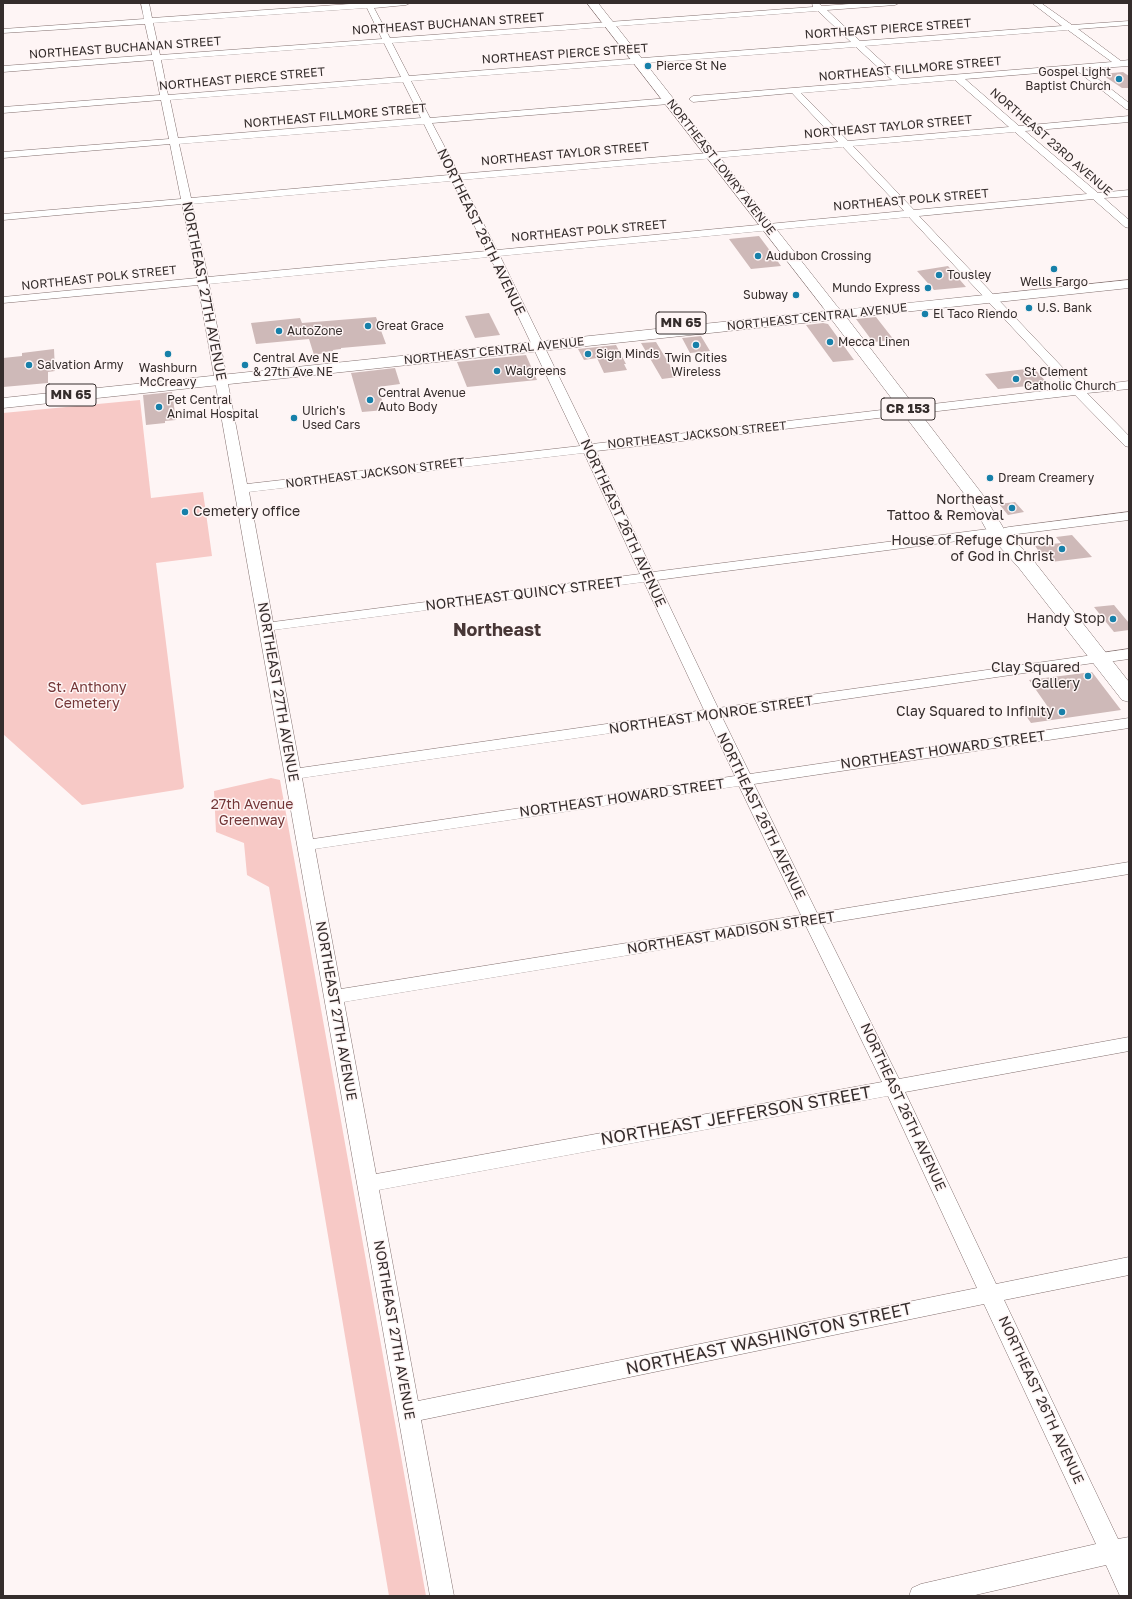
<!DOCTYPE html>
<style>
body{margin:0}
#map{position:relative;width:1132px;height:1599px;overflow:hidden;background:#fef5f5;font-family:"Golos Text",sans-serif}
canvas{display:block}
.frame{position:absolute;inset:0;border:4px solid #352d2c;pointer-events:none}
</style>
<div id="map">
<canvas width="1132" height="1599"></canvas>
<div class="frame"></div>
</div>
<script>
const ctx = document.querySelector('canvas').getContext('2d');
ctx.lineJoin = 'round';
function paint(path, color) { ctx.fillStyle = color; ctx.fill(path, 'evenodd'); }
function stroke(path, color, width, dash) { ctx.strokeStyle = color; ctx.lineWidth = width; ctx.lineCap = dash ? 'butt' : 'round'; ctx.setLineDash(dash || []); ctx.stroke(path); }
function drawText(font, color, halo, rows, align = 'center') {
  ctx.font = font + ' "Golos Text",sans-serif'; ctx.lineWidth = 3; ctx.setLineDash([]); ctx.textBaseline = 'middle'; ctx.strokeStyle = halo; ctx.fillStyle = color; for (const [text, x, y, turn = 0] of rows) {
    ctx.save(); ctx.translate(x, y); ctx.rotate((+turn || 0) * Math.PI / 180); ctx.textAlign = isNaN(turn) ? turn : align; if (halo) ctx.strokeText(text, 0, 0); ctx.fillText(text, 0, 0); ctx.restore();
  }
}
const green = new Path2D(`
 M140 400 151 498 203 492 212 556 156 563 184 787 182 789 82 805 3 734V413Z
 M271 778 280 780 426 1596H389L269 887 247 875 244 843 216 832 214 791Z`);
const building = new Path2D(`
 M1123 72 1129 76V88H1122L1101 74Z
 M759 236 774 256 781 266 751 269 729 239Z
 M948 266 966 287 934 290 917 271Z
 M489 313 500 335 475 338 465 316Z
 M376 317 386 344 341 348V349L333 350V351L325 352V353L314 355 309 339 256 344 251 323 300 318 302 323Z
 M876 317 894 340 873 342 856 319Z
 M823 323 828 324 854 360 833 362 806 325Z
 M701 336 710 351 690 353 682 338Z
 M656 342 677 377 662 379 641 343Z
 M616 345 626 364H624L627 370 604 373 597 358 584 360 578 349Z
 M54 349 55 371 48 372V383L3 387V358L22 356V353Z
 M526 355 537 380 467 387 457 362Z
 M395 368 400 384 378 387 385 410 362 412 351 373Z
 M1034 368 1048 384 998 389 985 374Z
 M172 392 176 420 165 421V423L146 425 143 395Z
 M1015 502 1024 512 1008 515 999 504Z
 M1072 535 1092 557 1051 562 1047 557 1044 558 1035 546 1061 543 1056 537Z
 M1114 605 1129 623V630L1114 632 1094 607Z
 M1092 672 1121 710 1031 723 1022 710 1048 707 1029 680Z`);
const minor = new Path2D(`
 M141 3H149L152 18 364 3H410L406 5 374 8 390 38 813 7 812 3H818L822 6 863 3H899L895 5 827 10 860 41 1062 26 1032 3H1041L1072 25 1129 21V25L1078 29 1121 61 1129 60V66L1085 69 1129 103V110L1126 109 1076 70 965 79 1019 126 1129 116V122L1025 131 1098 193 1129 190V196L1104 198 1129 220V228L1125 227 1093 199 919 216 1081 387 1129 381V389L1087 393 1129 436V447L1125 446 1075 395 596 451 653 572 996 528 1001 529 1003 532 1001 535 996 536 657 580 718 708 1100 654 1105 655 1107 658 1105 661 1100 662 722 717 750 774 1129 718V728L754 784 817 913 1129 862V874L822 924 899 1079 1129 1037V1051L905 1092 996 1284 1129 1257V1275L1004 1300 1118 1539 1129 1537V1559L1128 1560 1129 1596H1120L1106 1565 971 1596H909L912 1588 921 1584 1096 1544 984 1304 421 1420 454 1596H430L198 285 3 303V297L197 278 182 204 3 220V214L181 199 170 144 3 158V152L169 139 161 100 3 113V107L160 95 153 60 3 72V66L152 55 145 24 3 33V29L144 19ZM367 8 382 39 160 55 153 23ZM818 11 851 42 409 76 392 43ZM1068 30 1112 62 901 79 865 46ZM384 43 401 77 168 95 161 60ZM856 47 892 80 693 96 689 99 693 102 792 93 838 142 459 174 432 123 669 104 673 101 669 98 430 118 411 81ZM955 80 1009 127 848 141 801 93ZM403 82 421 118 178 138 170 100ZM424 124 449 175 191 198 179 144ZM1015 132 1087 194 914 210 853 146ZM843 147 904 211 497 250 461 180ZM452 181 487 251 208 277 192 204ZM909 217 1069 388 592 444 500 256ZM490 257 580 446 247 484 209 284ZM584 453 640 574 273 622 249 492ZM644 582 704 710 300 768 274 630ZM708 719 735 776 313 839 302 778ZM739 786 801 915 341 989 315 849ZM806 926 882 1082 376 1174 344 1002ZM888 1096 977 1288 418 1401 379 1190Z
 M1129 512V520L1009 535 1004 534 1002 531 1004 528 1009 527Z`);
const tertiary = new Path2D(`
 M1129 649V659L1100 663 1094 662 1091 658 1094 654Z`);
const secondary = new Path2D(`
 M587 3H598L836 305 839 308 836 311 831 313 826 311Z`);
const primary = new Path2D(`
 M1129 280V288L847 318 986 499 1004 529 1033 560 1129 682V702L1122 700 1019 568 990 536 972 504 832 320 3 408V398L826 311 823 308 826 305C833 303 836 304 840 310Z`);
const markers = [
 [648,66,4,"#1780a9"],
 [1119,79,4,"#1780a9"],
 [758,256,4,"#1780a9"],
 [1054,269,4,"#1780a9"],
 [939,275,4,"#1780a9"],
 [928,288,4,"#1780a9"],
 [796,295,4,"#1780a9"],
 [1029,308,4,"#1780a9"],
 [925,314,4,"#1780a9"],
 [368,326,4,"#1780a9"],
 [279,331,4,"#1780a9"],
 [830,342,4,"#1780a9"],
 [696,345,4,"#1780a9"],
 [168,354,4,"#1780a9"],
 [588,354,4,"#1780a9"],
 [29,365,4,"#1780a9"],
 [245,365,4,"#1780a9"],
 [497,371,4,"#1780a9"],
 [1016,379,4,"#1780a9"],
 [370,400,4,"#1780a9"],
 [159,407,4,"#1780a9"],
 [294,418,4,"#1780a9"],
 [990,478,4,"#1780a9"],
 [1012,508,4,"#1780a9"],
 [185,512,4,"#1780a9"],
 [1062,549,4,"#1780a9"],
 [1113,619,4,"#1780a9"],
 [1088,676,4,"#1780a9"],
 [1062,712,4,"#1780a9"]
];
const farStreetnames = [
 ["NORTHEAST BUCHANAN STREET",448,24,-4],
 ["NORTHEAST PIERCE STREET",888,29,-4],
 ["NORTHEAST BUCHANAN STREET",125,48,-4],
 ["NORTHEAST PIERCE STREET",565,54,-4],
 ["NORTHEAST FILLMORE STREET",910,69,-5],
 ["NORTHEAST PIERCE STREET",242,79,-5],
 ["NORTHEAST FILLMORE STREET",335,116,-5],
 ["NORTHEAST TAYLOR STREET",888,127,-5],
 ["NORTHEAST 23RD AVENUE",1051,142,41],
 ["NORTHEAST TAYLOR STREET",565,154,-5],
 ["NORTHEAST LOWRY AVENUE",721,167,52],
 ["NORTHEAST POLK STREET",911,200,-5],
 ["NORTHEAST POLK STREET",589,231,-5],
 ["NORTHEAST POLK STREET",99,278,-6],
 ["NORTHEAST CENTRAL AVENUE",817,317,-6],
 ["NORTHEAST CENTRAL AVENUE",494,351,-6],
 ["NORTHEAST JACKSON STREET",697,435,-6],
 ["NORTHEAST JACKSON STREET",375,473,-7]
];
const farPoinames = [
 ["Pierce St Ne",656,66],
 ["Gospel Light",1111,72,"right"],
 ["Baptist Church",1111,86,"right"],
 ["Audubon Crossing",766,256],
 ["Tousley",947,275],
 ["Wells Fargo",1054,282,"center"],
 ["Mundo Express",920,288,"right"],
 ["Subway",788,295,"right"],
 ["U.S. Bank",1037,308],
 ["El Taco Riendo",933,314],
 ["Great Grace",376,326],
 ["AutoZone",287,331],
 ["Mecca Linen",838,342],
 ["Sign Minds",596,354],
 ["Central Ave NE",253,358],
 ["& 27th Ave NE",253,372],
 ["Twin Cities",696,358,"center"],
 ["Wireless",696,372,"center"],
 ["Salvation Army",37,365],
 ["Washburn",168,368,"center"],
 ["McCreavy",168,382,"center"],
 ["Walgreens",505,371],
 ["St Clement",1024,372],
 ["Catholic Church",1024,386],
 ["Central Avenue",378,393],
 ["Auto Body",378,407],
 ["Pet Central",167,400],
 ["Animal Hospital",167,414],
 ["Ulrich's",302,411],
 ["Used Cars",302,425],
 ["Dream Creamery",998,478]
];
const shields = [
 [681,323,50],
 [71,395,50],
 [908,409,54]
];
const shieldNames = [
 ["MN 65",681,323],
 ["MN 65",71,395],
 ["CR 153",908,409]
];
const streetNames = [
 ["NORTHEAST 26TH AVENUE",481,232,64],
 ["NORTHEAST 27TH AVENUE",204,291,79],
 ["NORTHEAST 26TH AVENUE",623,523,65],
 ["NORTHEAST QUINCY STREET",524,594,-7],
 ["NORTHEAST 27TH AVENUE",278,692,80],
 ["NORTHEAST MONROE STREET",711,715,-8],
 ["NORTHEAST HOWARD STREET",943,750,-8],
 ["NORTHEAST HOWARD STREET",622,798,-8],
 ["NORTHEAST 26TH AVENUE",761,816,64],
 ["NORTHEAST MADISON STREET",731,933,-9],
 ["NORTHEAST 27TH AVENUE",336,1011,80],
 ["NORTHEAST 26TH AVENUE",903,1107,65],
 ["NORTHEAST 27TH AVENUE",394,1330,80],
 ["NORTHEAST 26TH AVENUE",1041,1400,65]
];
const poiNames = [
 ["Northeast",1004,500],
 ["Tattoo & Removal",1004,516],
 ["Cemetery office",193,512,"left"],
 ["House of Refuge Church",1054,541],
 ["of God in Christ",1054,557],
 ["Handy Stop",1105,619],
 ["Clay Squared",1080,668],
 ["Gallery",1080,684],
 ["Clay Squared to Infinity",1054,712]
];
const parkNames = [
 ["St. Anthony",87,688],
 ["Cemetery",87,704],
 ["27th Avenue",252,805],
 ["Greenway",252,821]
];
const nearStreetnames = [
 ["NORTHEAST JEFFERSON STREET",736,1116,-10],
 ["NORTHEAST WASHINGTON STREET",769,1339,-12]
];
const districtNames = [
 ["Northeast",497,630]
];
paint(green, '#f7c9c6');
paint(building, '#ceb9b8');
stroke(minor, '#83706f', 1);
stroke(tertiary, '#83706f', 1);
stroke(secondary, '#83706f', 1);
stroke(primary, '#83706f', 1);
paint(minor, '#fff');
paint(tertiary, '#fff');
paint(secondary, '#fff');
paint(primary, '#fff');
for (const [x, y, r, color] of markers) { const dot = new Path2D(); dot.arc(x, y, r, 0, 2 * Math.PI); ctx.fillStyle = color; ctx.fill(dot); stroke(dot, '#fef5f5', 1.5); }
drawText('12px', '#352d2c', '#fef5f5', farStreetnames);
drawText('12px', '#352d2c', '#fef5f5', farPoinames, 'left');
for (const [x, y, w] of shields) { const box = new Path2D(); box.roundRect(x - w / 2, y - 11, w, 22, 3); ctx.fillStyle = '#fef5f5'; ctx.fill(box); stroke(box, '#352d2c', 1); }
drawText('bold 13px', '#352d2c', null, shieldNames);
drawText('14px', '#352d2c', '#fef5f5', streetNames);
drawText('14px', '#352d2c', '#fef5f5', poiNames, 'right');
drawText('14px', '#733637', '#fef5f5', parkNames);
drawText('17px', '#352d2c', '#fef5f5', nearStreetnames);
drawText('bold 18px', '#483736', '#fef5f5', districtNames);
</script>
